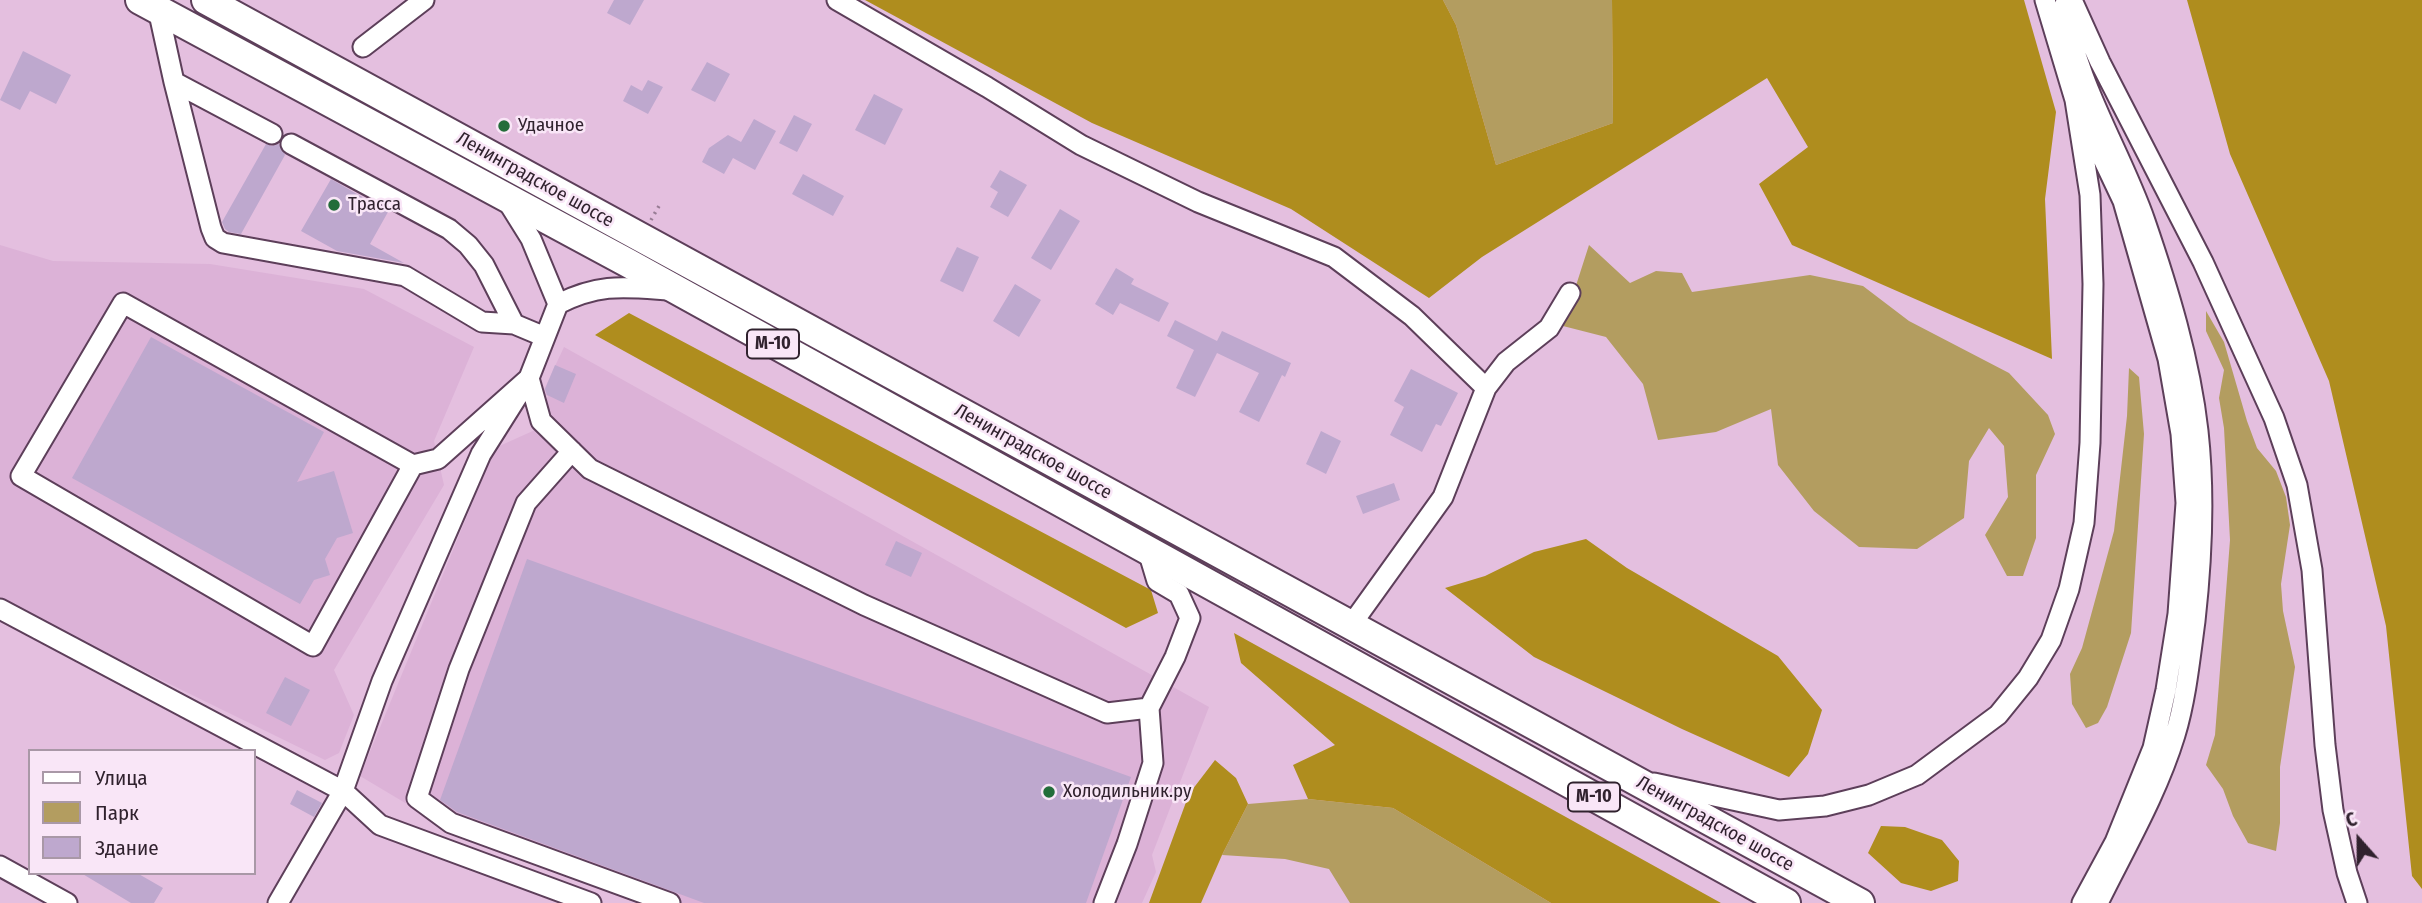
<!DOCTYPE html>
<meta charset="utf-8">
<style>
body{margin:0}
#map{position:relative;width:2422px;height:903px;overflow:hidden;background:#e4bfdf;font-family:"Fira Sans Condensed",sans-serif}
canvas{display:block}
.legend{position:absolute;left:28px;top:749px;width:228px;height:126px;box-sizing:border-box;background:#f9e6f7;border:2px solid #a998a7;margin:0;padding:9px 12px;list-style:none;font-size:21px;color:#30222e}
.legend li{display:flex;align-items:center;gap:14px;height:35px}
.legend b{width:35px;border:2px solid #a998a7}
.north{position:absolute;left:2324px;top:805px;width:70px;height:70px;-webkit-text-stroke:5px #f9e6f7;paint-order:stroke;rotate:339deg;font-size:19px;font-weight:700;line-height:28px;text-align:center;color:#30222e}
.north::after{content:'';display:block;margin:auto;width:24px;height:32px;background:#30222e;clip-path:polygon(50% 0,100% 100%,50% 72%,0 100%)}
</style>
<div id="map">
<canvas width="2422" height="903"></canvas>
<ul class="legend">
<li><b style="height:9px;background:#fff"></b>Улица</li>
<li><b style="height:19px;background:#b39d60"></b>Парк</li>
<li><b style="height:19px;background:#bea8ce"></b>Здание</li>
</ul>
<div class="north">С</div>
</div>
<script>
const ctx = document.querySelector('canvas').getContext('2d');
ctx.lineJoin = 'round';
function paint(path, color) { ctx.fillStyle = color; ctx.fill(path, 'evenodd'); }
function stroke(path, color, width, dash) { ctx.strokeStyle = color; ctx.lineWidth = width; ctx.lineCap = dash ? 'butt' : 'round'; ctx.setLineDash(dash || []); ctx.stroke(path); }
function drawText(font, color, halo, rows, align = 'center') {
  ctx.font = font + ' "Fira Sans Condensed",sans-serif'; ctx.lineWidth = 5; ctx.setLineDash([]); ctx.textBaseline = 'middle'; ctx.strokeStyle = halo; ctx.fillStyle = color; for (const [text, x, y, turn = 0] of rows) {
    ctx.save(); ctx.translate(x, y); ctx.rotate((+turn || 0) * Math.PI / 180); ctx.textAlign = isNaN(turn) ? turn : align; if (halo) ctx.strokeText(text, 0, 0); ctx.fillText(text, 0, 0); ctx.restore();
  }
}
const built = new Path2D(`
 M0 245 53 261 210 264 364 289 474 347 434 441 444 485 334 670 354 715 339 753 325 760 0 601Z
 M564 347 1209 707 1152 855 1156 872 1142 903H637L469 841 360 776 495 448 535 430 548 396 542 394Z`);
const green = new Path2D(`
 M1443 0H1612L1613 123 1496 165 1456 25Z
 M1589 245 1630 283 1656 271 1682 273 1692 292 1810 275 1863 286 1909 321 2009 373 2048 415 2055 434 2036 475V538L2023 576H2007L1985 535 2008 497 2004 446 1989 428 1969 461 1964 518 1917 549 1859 547 1814 511 1778 465 1771 409 1716 432 1658 440 1643 384 1606 337 1563 326Z
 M2206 311 2224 342 2247 421 2257 448 2276 471 2286 497 2290 525 2281 584 2283 611 2295 667 2280 767V823L2276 851 2248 843 2233 816 2223 789 2206 765 2215 735 2230 540 2224 428 2219 398 2224 370 2206 331Z
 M2129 368 2139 377 2144 434 2131 633 2107 707 2098 723 2086 728 2072 704 2070 674 2082 648 2114 531 2127 416Z
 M1308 799 1393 808 1551 903H1350L1329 869 1285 859 1222 855 1248 804Z`);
const forest = new Path2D(`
 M865 0H1443L1456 25 1496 165 1613 123 1612 0H2024L2056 112 2045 199 2052 359 1792 245 1759 184 1808 147 1767 78 1482 257 1429 298 1291 209 1092 123Z
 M2187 0H2422V889L2412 876 2386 626 2329 381 2230 154Z
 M629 313 1151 590 1158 613 1126 628 595 335Z
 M1586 539 1627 568 1778 656 1822 710 1808 754 1789 777 1682 729 1534 657 1445 588 1485 576 1534 552Z
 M1234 633 1721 903H1551L1393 808 1308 799 1293 765 1335 745 1241 663Z
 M1215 760 1236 778 1248 804 1222 855 1201 903H1149L1189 794Z
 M1881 826 1905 827 1942 840 1959 861 1958 881 1931 891 1901 883 1868 853Z`);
const building = new Path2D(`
 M614 0H644L630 25 607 13Z
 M23 51 71 75 56 104 30 91 20 110 0 100Z
 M707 62 730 74 715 102 691 90Z
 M648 80 663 87 648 114 623 101 631 85 642 91Z
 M874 94 903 109 885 145 855 130Z
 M794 115 812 124 797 152 779 143Z
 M754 119 776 131 755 170 733 158 724 174 702 162 709 148 728 135 741 142Z
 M266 144 272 146 279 144 285 155 241 234 229 232 225 229 222 222Z
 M1000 170 1027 185 1008 217 990 207 998 192 990 187Z
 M803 174 844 196 833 216 792 194Z
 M331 179 388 212 370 244 404 263 337 251 301 231Z
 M1060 209 1080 221 1051 270 1031 258Z
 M957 247 979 257 963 292 940 281Z
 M1116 268 1134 279 1131 284 1169 303 1159 322 1120 303 1113 315 1095 304Z
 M1015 284 1041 300 1019 337 993 321Z
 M1175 320 1217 341 1222 331 1291 363 1285 377 1282 375 1259 422 1239 412 1259 373 1217 353 1195 397 1176 388 1194 350 1167 336Z
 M151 337 324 432 297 482 334 471 353 533 337 538 325 559 330 575 314 580 300 604 72 478Z
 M555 365 576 374 564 403 547 395 545 389Z
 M1411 369 1458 393 1441 426 1436 424 1422 452 1390 435 1404 407 1394 401Z
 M1321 431 1341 441 1326 474 1306 464Z
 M1394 483 1400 500 1363 514 1356 496Z
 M896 541 922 553 911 577 885 565Z
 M527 559 1131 777 1086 903H704L457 812 440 800Z
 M285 677 310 690 291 726 266 713Z
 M297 790 322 803 314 817 290 804Z
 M81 873H137L163 888 154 903H131Z`);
const path = new Path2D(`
 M651 220 659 206`);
const minor = new Path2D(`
 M837 0 987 87 1081 145 1198 202 1334 257 1412 316 1486 388
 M2045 0 2075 100 2123 201 2168 359 2181 434 2186 503 2178 614 2166 690 2153 748 2115 842 2082 903
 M2072 0 2100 62 2203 262 2274 418 2297 485 2312 570 2325 745 2333 810 2347 873 2357 903
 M2065 4C2074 81 2120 149 2145 221 2168 288 2190 360 2198 431 2205 494 2202 558 2195 621 2190 658 2186 699 2175 735 2157 794 2125 848 2098 903
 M158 9 174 82 272 134
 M363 47 424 0
 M174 82 211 228 215 238 223 243 405 276 482 322 514 324
 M291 144 449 229 468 245 484 265 514 324 545 337
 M506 199 531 239 558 304
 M529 378 541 421 590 469 864 605 1107 713 1149 708 1175 657 1190 618 1179 594 1157 581 1148 551
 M572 451 526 503 459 669 417 798 451 823 670 903
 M413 465 313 646 21 476 123 303 413 465 438 459 529 378
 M0 609 343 791 278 903
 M1351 625 1443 497 1486 388 1506 362 1549 328 1570 293
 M1654 783 1779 810 1825 806 1869 795 1917 775 1998 715 2028 678 2051 640 2069 589 2084 523 2090 443 2093 284 2090 195 2075 100
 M0 866 67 903
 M591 903 380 825 343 791 382 681 481 454 529 378 558 304C600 283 624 287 669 290
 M1104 903 1127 844 1153 763 1149 708`);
const highway = new Path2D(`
 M140 0 628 263 1786 903
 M206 0 1860 903`);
const markers = [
 [504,126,7,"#236d3a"],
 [334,205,7,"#236d3a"],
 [1049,792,7,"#236d3a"]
];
const shields = [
 [773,344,52],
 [1594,797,52]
];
const shieldNames = [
 ["М-10",773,344],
 ["М-10",1594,797]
];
const poiNames = [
 ["Удачное",518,126],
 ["Трасса",348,205],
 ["Холодильник.ру",1063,792]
];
const streetNames = [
 ["Ленинградское шоссе",535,180,29],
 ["Ленинградское шоссе",1033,452,29],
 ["Ленинградское шоссе",1715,824,29]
];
paint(built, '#dcb2d7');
paint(green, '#b39d60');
paint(forest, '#af8d1e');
paint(building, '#bea8ce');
stroke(minor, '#5d3f5a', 23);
stroke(highway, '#5d3f5a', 32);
stroke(path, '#977c94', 3.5, [2, 5]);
stroke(minor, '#fff', 19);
stroke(highway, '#fff', 28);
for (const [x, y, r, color] of markers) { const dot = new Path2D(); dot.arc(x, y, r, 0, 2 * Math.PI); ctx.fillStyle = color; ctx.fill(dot); stroke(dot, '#f9e6f7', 2.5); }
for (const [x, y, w] of shields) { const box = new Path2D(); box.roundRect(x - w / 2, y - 14.5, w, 29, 5); ctx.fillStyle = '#f9e6f7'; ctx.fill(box); stroke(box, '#30222e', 2); }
drawText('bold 18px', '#30222e', null, shieldNames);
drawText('19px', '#30222e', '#f9e6f7', poiNames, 'left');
drawText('19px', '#30222e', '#f9e6f7', streetNames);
</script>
